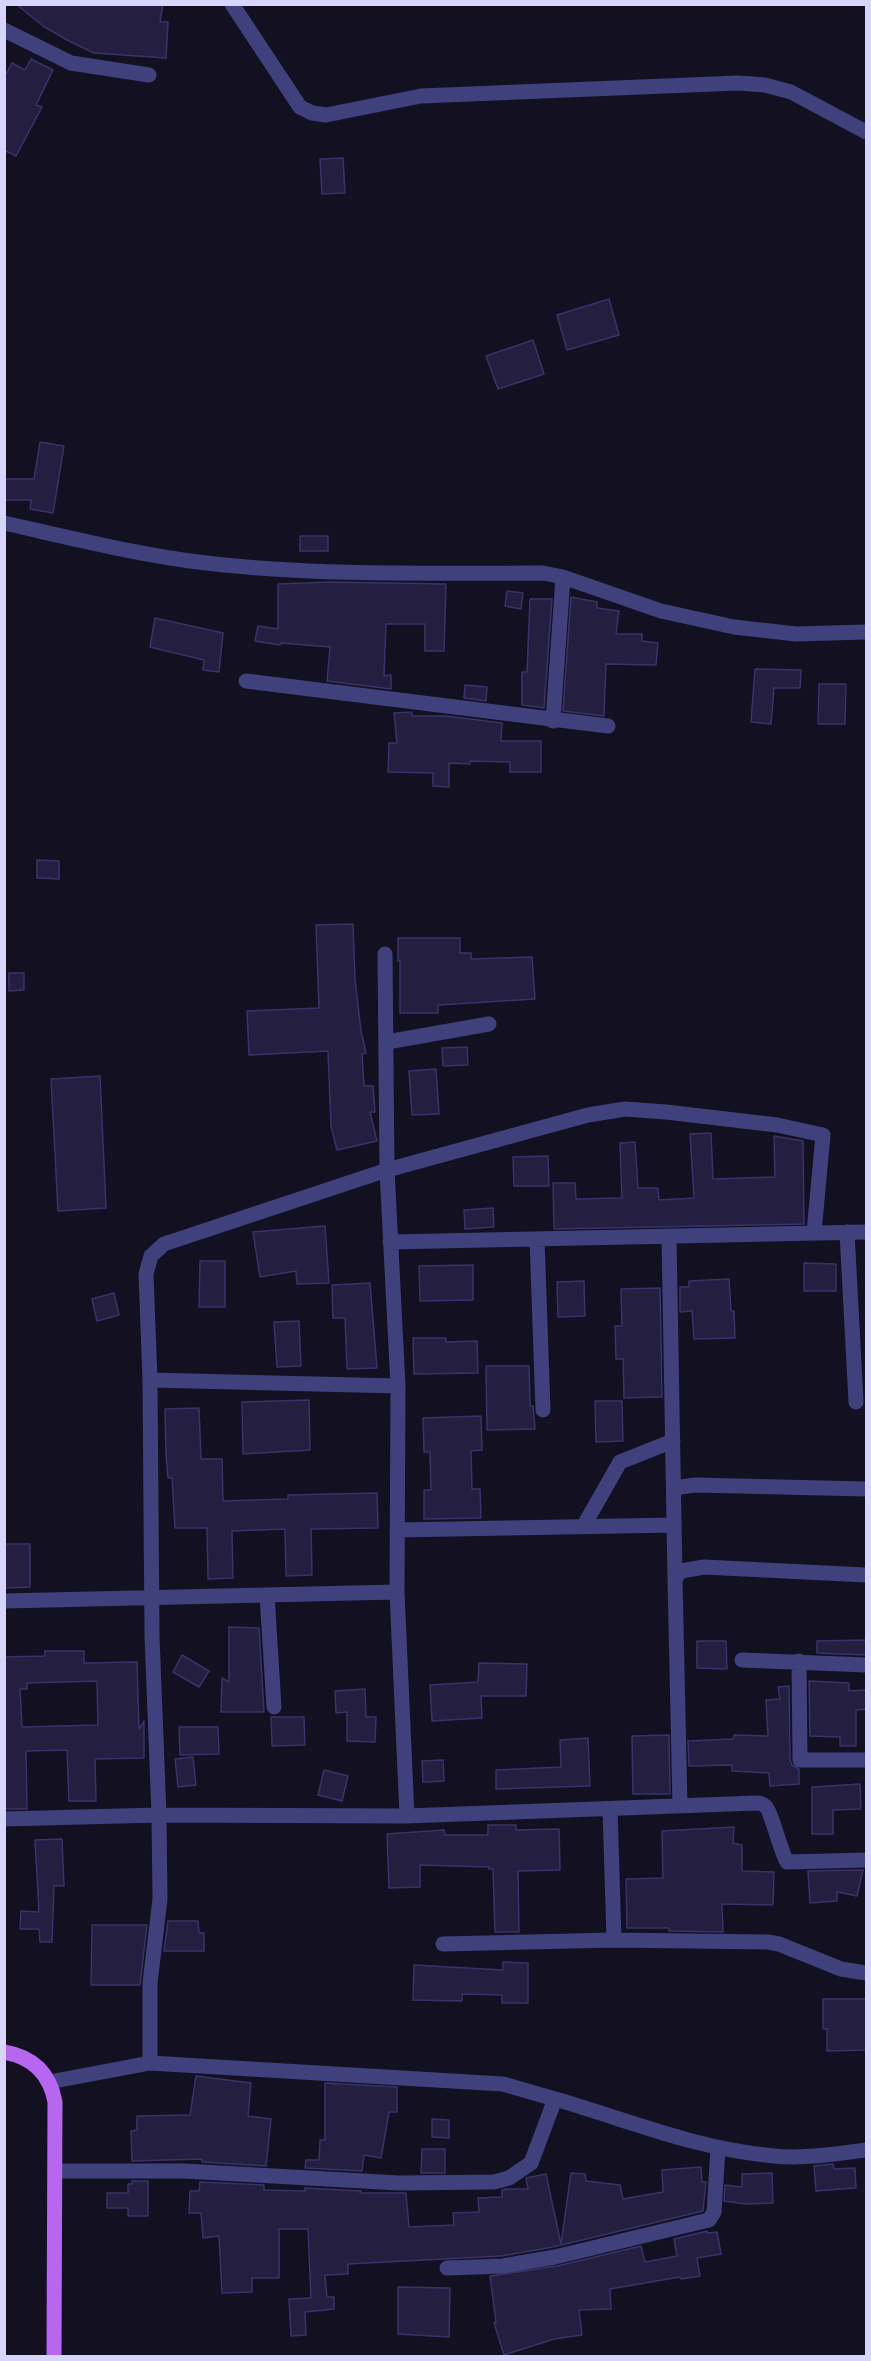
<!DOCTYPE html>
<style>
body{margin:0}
#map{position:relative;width:871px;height:2361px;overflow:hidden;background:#121021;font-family:Inter,sans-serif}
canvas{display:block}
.frame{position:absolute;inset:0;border:6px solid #d7d5fb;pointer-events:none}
</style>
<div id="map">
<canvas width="871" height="2361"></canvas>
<div class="frame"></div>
</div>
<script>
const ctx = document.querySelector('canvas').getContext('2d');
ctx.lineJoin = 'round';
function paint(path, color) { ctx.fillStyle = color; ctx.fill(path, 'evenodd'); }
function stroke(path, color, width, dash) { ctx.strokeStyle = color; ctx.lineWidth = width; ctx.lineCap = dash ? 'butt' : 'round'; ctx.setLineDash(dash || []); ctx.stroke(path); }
const building = new Path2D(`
 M16 4H163L160 22H168L166 58 94 53 69 41 43 26Z
 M31 59 53 70 36 105 42 107 16 156 4 150V78L12 63 25 70Z
 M343 158 345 193 322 194 320 159Z
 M609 299 619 335 567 350 557 315Z
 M533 340 544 374 498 389 486 356Z
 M40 442 64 446 53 513 30 509 31 500H5V479H34Z
 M300 536H328V551H300Z
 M329 582 446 584 444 651H425V624H386L384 676 391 675V689L327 681 330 647 281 643 280 645 255 641 258 626 278 629V584Z
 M507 591 523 593 521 609 505 606Z
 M571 597 597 602V608L619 611 616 634H642V641L658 643 656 665 606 664 604 716 563 711Z
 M530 599H552L544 708 522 705V672H527Z
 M155 618 223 633 219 672 203 670 204 660 150 647Z
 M755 669 801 670 800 688H774L771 724 751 722Z
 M819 684H846L845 724H818Z
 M465 685 487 687 486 701 464 698Z
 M412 712V716H446L502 723 501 741H541V772H510V762L470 761V764L449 763V787L433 786V773L388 772 389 743H397L394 713Z
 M37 860 59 861V879L37 878Z
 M353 924 355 979 361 1031 366 1053 362 1054 364 1086H373L375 1112H370L377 1141 337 1150 331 1126 328 1051 249 1055 247 1011 319 1008 316 925Z
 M398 938H460V953H471V959L532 957 535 999 438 1005V1013H400V961H398Z
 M9 973H24V990L9 991Z
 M467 1047 468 1065 443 1066 442 1048Z
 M436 1069 439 1114 412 1115 409 1071Z
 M100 1076 106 1208 58 1211 51 1079Z
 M711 1133 713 1179 775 1177 774 1136 803 1141 804 1224 554 1229 553 1183H575L576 1199 622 1198 620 1143 635 1142 638 1188H658L659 1200 694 1198 690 1134Z
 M548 1156 549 1186H514L513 1157Z
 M493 1208 494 1227 465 1229 464 1210Z
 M325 1226 329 1283 297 1284 296 1271 260 1277 253 1232Z
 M200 1261H225V1307H199Z
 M804 1263 836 1264V1291H804Z
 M473 1265V1300L420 1301 419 1266Z
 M729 1279 731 1311H734L735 1338 694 1339 692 1311 680 1312V1287H689V1281Z
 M584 1281 585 1316 558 1317 557 1282Z
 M370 1283 377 1368 347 1369 345 1318H333L332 1285Z
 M660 1288 662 1397 624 1398 623 1359H616L615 1326H622L621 1289Z
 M114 1293 119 1315 97 1321 92 1299Z
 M299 1321 301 1366 277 1367 274 1322Z
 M413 1338H446V1342L477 1341 478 1373 414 1374Z
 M486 1366H529L530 1406H533L535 1429 487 1430Z
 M309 1400 310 1450 243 1454 242 1402Z
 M595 1401H622L623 1441 596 1442Z
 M199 1408 201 1459H222L223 1501 288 1499V1495L377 1493 378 1528 311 1529 312 1575 286 1576 285 1529 232 1531 233 1578 208 1579 207 1528H175L172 1478H168L166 1454 165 1409Z
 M481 1416 482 1450 471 1451 472 1489H480L481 1518 424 1519V1490H431L430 1452H424L423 1418Z
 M4 1544H30V1587L4 1588Z
 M229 1627 259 1628 264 1712H221L222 1678 229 1682Z
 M867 1640V1655L817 1653V1641Z
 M697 1641H726L727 1669 697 1668Z
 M45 1651H84V1663L137 1662 139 1729 144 1721V1758L95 1759 96 1801H69L67 1750 26 1751 27 1809H4V1657L45 1656ZM97 1681 98 1725 22 1727 20 1689H27V1683Z
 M182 1655 209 1671 199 1687 173 1672Z
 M479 1663 527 1664 526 1696H481L482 1718 432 1721 430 1685 478 1682Z
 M809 1681 849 1683V1691L867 1690V1709L856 1710V1746H840V1737L810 1736Z
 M789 1686 790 1760 792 1765 799 1769V1784L770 1786 769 1773 732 1771V1765L689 1766 688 1741 733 1739 734 1735 768 1736 766 1700 780 1699 778 1687Z
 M365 1689 366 1717H376L375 1742 347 1741V1712L336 1713 335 1691Z
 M271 1717H304L305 1745 272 1746Z
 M179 1727H218L219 1754 180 1755Z
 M669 1735 670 1794H633L632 1736Z
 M588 1738 590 1786 496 1789V1770L561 1767 560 1740Z
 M193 1757 196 1785 178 1787 175 1759Z
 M443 1760 444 1781 423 1782 422 1761Z
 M324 1770 348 1776 342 1801 318 1795Z
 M860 1784 861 1809 833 1810V1834H812V1787Z
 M488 1825H516V1830L559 1829 560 1870 518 1871 519 1932H495L493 1869H489V1867L420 1865V1887L389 1888 387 1834 444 1830 445 1835H488Z
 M734 1827 733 1843 742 1845V1871L774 1872 773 1905 722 1904 723 1932 669 1931V1928H627L626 1879 663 1878 662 1831Z
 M62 1839 64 1886H54L52 1942H40L39 1929H20L21 1911 39 1912 35 1840Z
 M863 1870 857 1896 837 1892V1901L810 1903 808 1871Z
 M168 1921H198L199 1933H204V1951H164Z
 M92 1925H147L140 1985H91Z
 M503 1962 528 1963V2003H502V1995L462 1994V2001L413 2000 414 1965 503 1970Z
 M823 1999H867V2050L827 2051V2029H823Z
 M196 2076 251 2083 248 2116 271 2119 266 2166 202 2162V2159L132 2161 131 2131 137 2130V2116L190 2115Z
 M325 2083 397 2087V2112H389L381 2158 364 2155 362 2171 305 2168 306 2160H319L320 2140H325Z
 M432 2119 449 2120V2138L432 2137Z
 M422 2149H445V2173H421Z
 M833 2164 834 2169 855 2168 856 2188 816 2191 814 2166Z
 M701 2167 702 2182H706L703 2211 553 2247 502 2256 348 2264V2274L325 2275 327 2297H334V2309L305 2312 306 2335 291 2336 289 2299 311 2298 308 2229H279V2278H252V2292L222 2293 219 2236 203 2238 201 2213H189L190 2191H199L200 2182 264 2185V2190L305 2191V2188L361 2191 360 2193H406L409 2227 454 2225 453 2213 479 2212 478 2198 502 2197V2190L506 2189H528L526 2178 546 2174 561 2244 571 2173 585 2174 586 2181 620 2185 623 2199 663 2192 662 2170Z
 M772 2173 773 2203 746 2204 724 2201 725 2185 742 2187V2174Z
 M132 2181H148V2216H128V2208H107V2193H128V2184H132Z
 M707 2231V2233L717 2232 721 2254 697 2258 700 2276 681 2279 680 2277 610 2289 611 2309 579 2310 582 2335 554 2339 504 2355 494 2323 496 2322 490 2276 557 2266 641 2246 645 2262 677 2256 674 2239Z
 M398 2287 450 2288 449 2337 398 2334Z`);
const minor = new Path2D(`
 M232 4 300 107 312 113 326 115 421 96 738 83 765 85 791 92 866 132
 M4 30 71 63 149 75
 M4 523C71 538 138 555 206 563 317 576 431 573 543 573L563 577 661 611 734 627 796 634 866 632
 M246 681 608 726
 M553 721 563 577
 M385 954 387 1170 398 1386 397 1592 407 1816
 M387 1042 489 1024
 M847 1232 856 1402
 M669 1236 675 1579
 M537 1239 543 1410
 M390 1242 866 1232
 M150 1380 398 1386
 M674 1488 695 1485 866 1489
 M583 1527 620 1462 673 1441
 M397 1530 674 1525
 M267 1595 274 1707
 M4 1601 397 1592
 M742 1660 866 1665
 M799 1661 800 1760H866
 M680 1806 675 1579 681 1571 704 1567 866 1575
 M610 1809 614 1940
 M4 1819 159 1815 407 1816 756 1803C759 1803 762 1803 765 1806 771 1810 780 1850 787 1862L866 1860
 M443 1944 614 1940 768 1942 779 1944 841 1969 866 1973
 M150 2063 503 2084 555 2099
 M49 2082 150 2063V1983L160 1899 159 1815 152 1636 150 1380 146 1274 151 1256 164 1244 387 1170 588 1115 625 1109 666 1112 777 1125 823 1135 814 1232
 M55 2171H184L399 2183 494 2182 509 2178 531 2163 555 2099C628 2120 699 2150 774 2156 804 2159 837 2154 866 2150
 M447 2268 503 2266 555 2257 709 2220 714 2212 718 2149`);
const major = new Path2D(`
 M4 2052C33 2057 50 2074 55 2102L54 2356`);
paint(building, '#241e40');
stroke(building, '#3b326a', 1.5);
stroke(minor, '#40407c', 15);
stroke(major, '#b767ef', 15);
</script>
